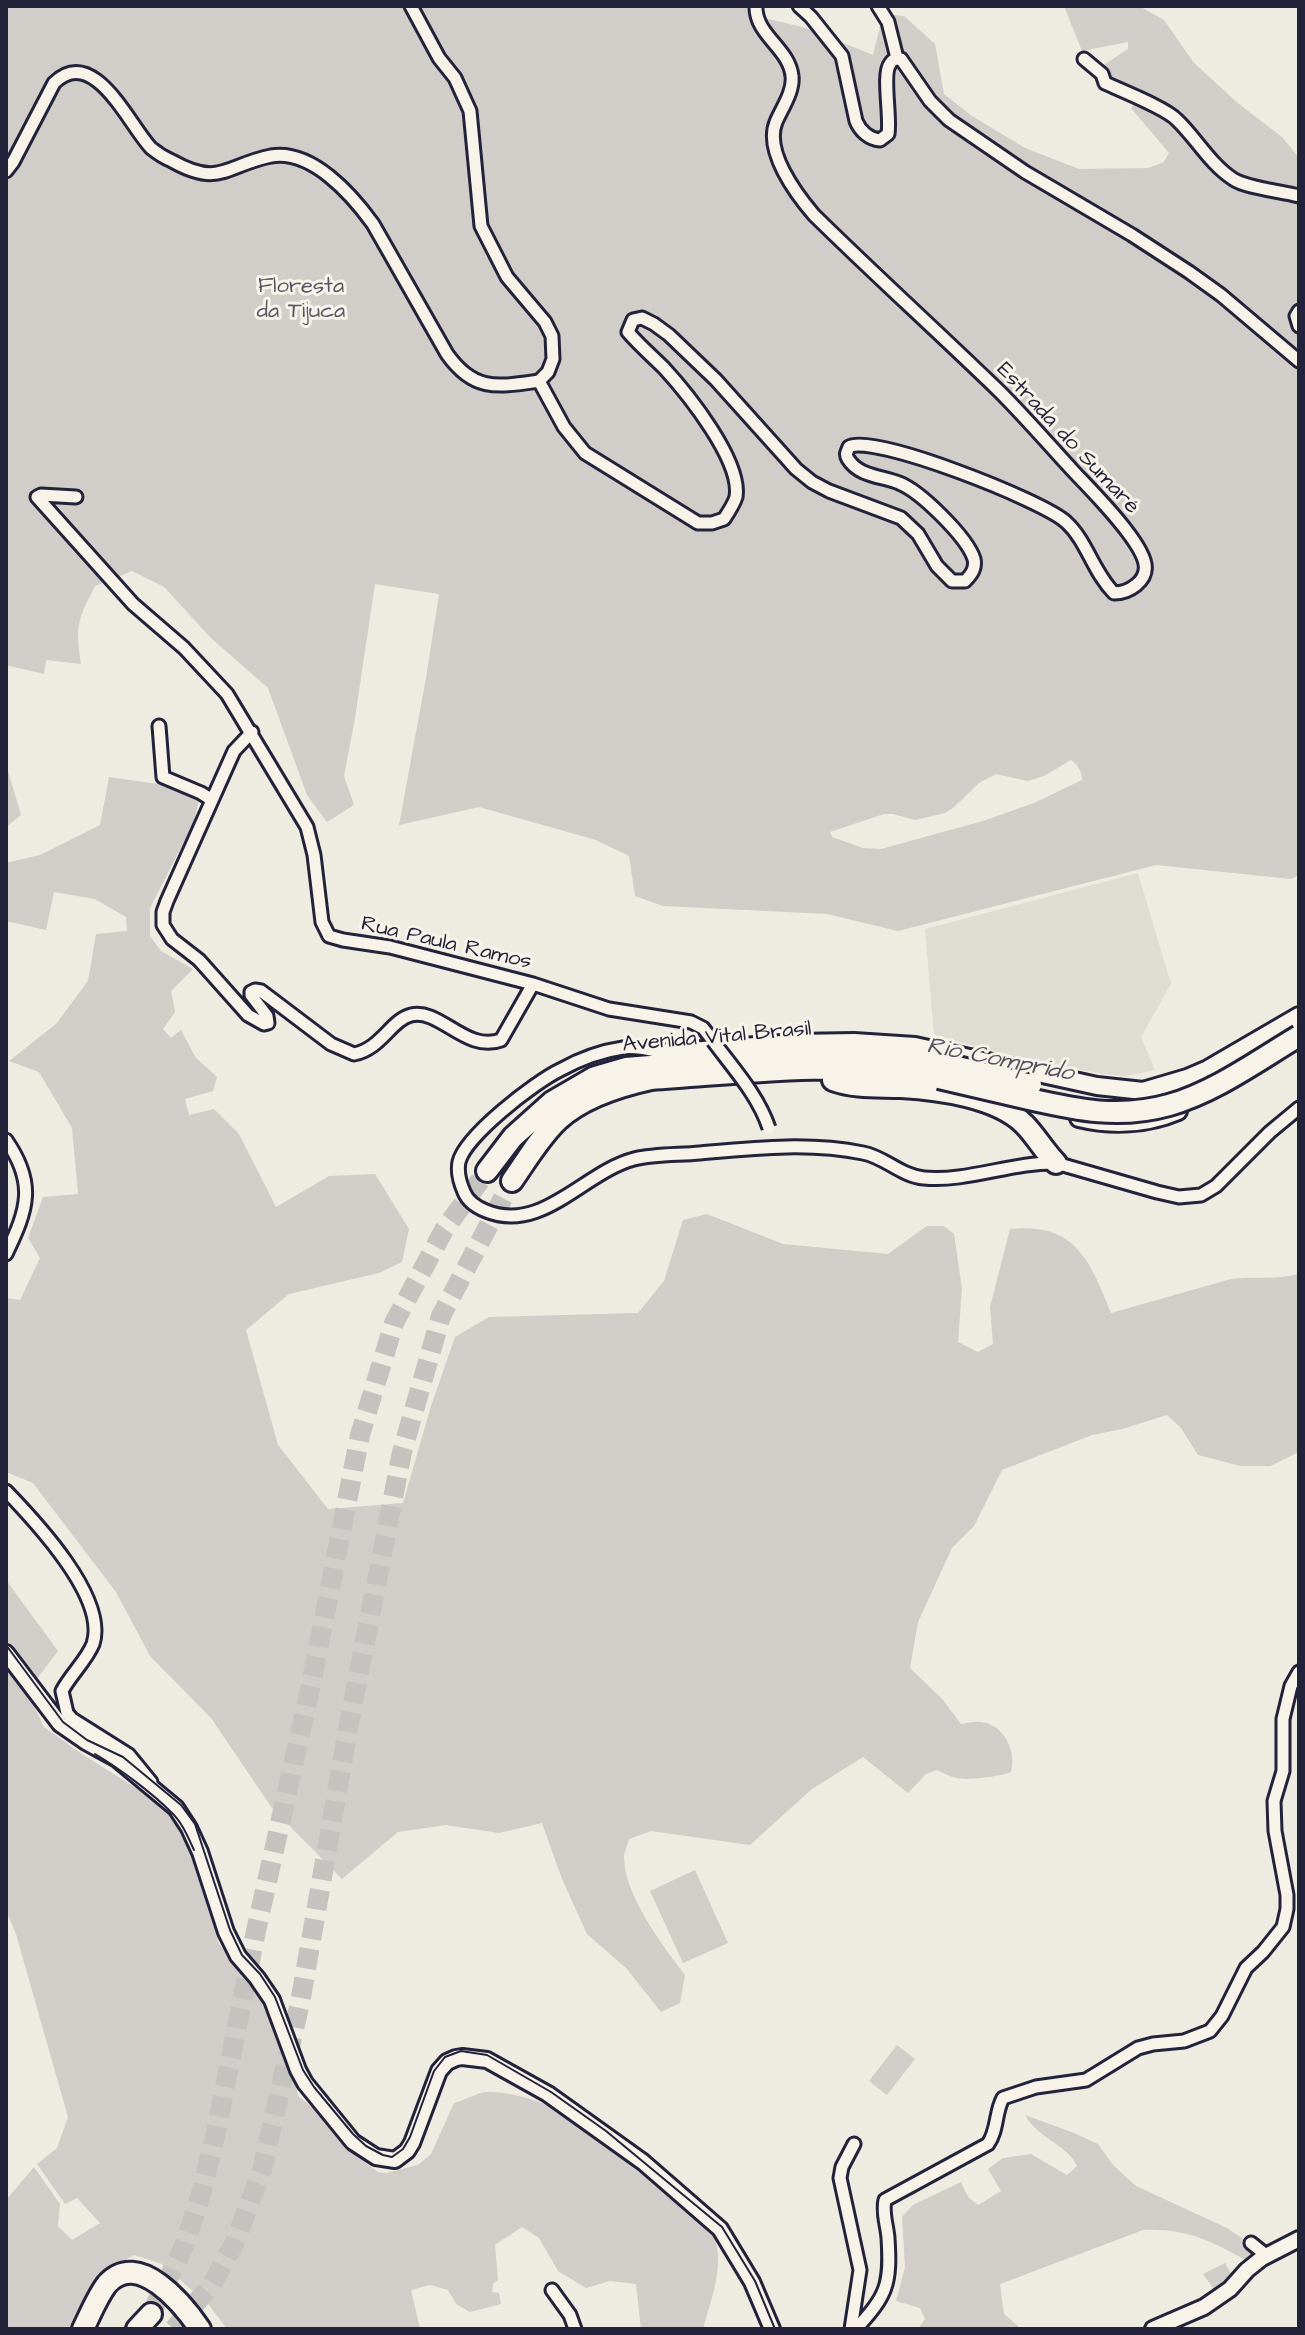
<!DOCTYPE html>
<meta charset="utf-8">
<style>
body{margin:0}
#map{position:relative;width:1305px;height:2335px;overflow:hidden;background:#eeebe1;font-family:"Architects Daughter",sans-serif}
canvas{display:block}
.frame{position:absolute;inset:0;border:8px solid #22223b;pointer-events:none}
</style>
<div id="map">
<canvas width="1305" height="2335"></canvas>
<div class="frame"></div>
</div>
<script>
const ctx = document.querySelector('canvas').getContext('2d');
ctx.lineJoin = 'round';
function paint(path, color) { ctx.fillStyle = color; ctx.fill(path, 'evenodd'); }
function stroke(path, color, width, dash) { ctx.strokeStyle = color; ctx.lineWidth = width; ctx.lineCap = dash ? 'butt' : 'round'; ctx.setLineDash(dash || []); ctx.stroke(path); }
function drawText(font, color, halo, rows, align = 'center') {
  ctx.font = font + ' "Architects Daughter",sans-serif'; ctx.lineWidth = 6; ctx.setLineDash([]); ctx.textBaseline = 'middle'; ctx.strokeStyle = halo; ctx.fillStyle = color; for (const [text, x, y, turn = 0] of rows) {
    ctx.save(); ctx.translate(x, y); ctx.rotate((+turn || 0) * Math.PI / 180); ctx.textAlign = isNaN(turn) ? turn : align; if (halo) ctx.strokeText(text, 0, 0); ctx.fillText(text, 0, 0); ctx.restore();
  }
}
const built = new Path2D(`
 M1138 873 1171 984 1141 1037 1155 1070 1126 1076 1103 1074 1019 1058 934 1035 925 929Z`);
const green = new Path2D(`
 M6 6H750L764 18 806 28 873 55 883 14 904 16 935 44 944 94 972 116 1025 148 1079 169 1148 168 1164 162 1169 153 1131 108 1138 99 1104 81 1105 64 1128 49V42L1082 51 1064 6H1139L1164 20 1194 63 1239 104 1282 137 1299 158V875L1291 879 1156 865 898 931 827 914 663 906 635 896 629 856 596 840 479 807 399 825 426 678 439 594 375 584 355 718 344 776 354 805 327 822 307 795 268 688 211 638 164 587 132 571 95 586C78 619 75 626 81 664L46 660 44 674 6 665ZM1071 760C1078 765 1082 771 1082 780L1034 803 983 821 881 849 863 848 832 837 830 832 884 814H893L915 820 945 813 953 808 979 783 996 774 1028 781 1044 776Z
 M6 764 21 815 6 827Z
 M109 777 157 784 162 778 200 796 193 824 150 908V936L161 951 193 969 171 991 175 1012 163 1029 171 1038 181 1030 196 1058 217 1077 213 1091 185 1099 189 1115 214 1109 239 1134 276 1207 329 1176 375 1174 409 1229 402 1262 379 1273 289 1294 246 1330 278 1445 328 1509 403 1503 431 1406 455 1337 489 1317 638 1313 664 1281 683 1220 707 1214 783 1244 888 1254 927 1226H944L954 1234 962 1289 958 1342 978 1352 993 1344 990 1307 1010 1229C1075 1222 1090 1260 1111 1313L1231 1279C1254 1276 1276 1280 1299 1274V1452L1270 1466H1240L1198 1455 1181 1428 1167 1415 1122 1429 1092 1435 1002 1470 974 1526 952 1548 918 1622 910 1668 943 1700 961 1724C968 1723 975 1721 981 1722 1004 1724 1017 1752 1011 1772 1002 1776 966 1781 957 1778 950 1777 943 1773 937 1770L926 1774 908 1793 863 1757 812 1789 750 1845 651 1831 629 1839C628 1844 624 1852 624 1857 624 1895 663 1946 685 1975L680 2003 661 2012 627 1969 587 1934 562 1879 542 1823 499 1833 446 1825 398 1832 342 1879 272 1808 211 1718 150 1656 116 1592 33 1483 6 1472V1298L20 1300 40 1258 28 1238 43 1197 78 1194 72 1128 39 1072 9 1061 56 1024 88 981 96 934 127 931 126 917 95 899 54 892 46 930 6 921V863L40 855 100 825Z
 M6 1580 58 1651 27 1692 44 1727 82 1754 166 1807 198 1863 219 1944 264 1994 299 2097 324 2116 351 2152 378 2172 386 2173 418 2165 431 2154 454 2103C465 2100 478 2092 489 2092 556 2092 644 2160 689 2205 699 2216 711 2225 715 2239 724 2269 711 2299 703 2329H641L636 2284 610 2281 586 2288 558 2271 539 2238 522 2227 495 2245 498 2280 493 2284 492 2292 499 2293 501 2304 470 2312 456 2304 448 2290 430 2285 411 2290 420 2329H227L209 2305 162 2264 134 2255 105 2272 75 2329H9L6 2318V2200L34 2167 60 2204 58 2226 72 2240 100 2223 77 2198 65 2204 37 2164 57 2148 68 2117 16 1934 6 1910Z
 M695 1870 728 1943 683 1963 650 1891Z
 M897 2045 915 2059 887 2095 869 2081Z
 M1025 2115 1074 2133 1098 2144 1113 2165 1136 2186 1227 2228 1261 2251 1249 2262C1212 2241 1186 2228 1143 2230L1000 2284 1004 2314 1018 2326 1019 2329H918L925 2319 920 2308 896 2301 905 2267 902 2217 913 2205 961 2182 968 2197 978 2205 1001 2191 988 2169 1003 2158 1031 2154 1067 2175 1077 2166C1067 2144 1037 2138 1025 2115Z
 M1225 2263 1233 2277 1216 2292 1203 2274Z`);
const motorwayTunnel = new Path2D(`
 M151 2314 184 2246 201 2194 216 2132 256 1931 311 1685 360 1435 394 1323 444 1230 487 1171
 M174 2329 212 2284 235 2242 262 2170 300 2003 350 1718 402 1452 441 1316 512 1181`);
const minor = new Path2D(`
 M411 6 439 58 455 78 470 111 481 226 507 277 545 322 552 336 553 359 548 372 539 381 564 427 585 453 698 523H712L724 519C728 513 734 504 736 497 742 461 687 393 664 368 652 356 639 345 628 332L633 320 642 318 654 324 669 335 716 380 796 469 812 482 829 491 901 518 918 534 937 566 952 581H965C972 574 976 568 974 559 967 537 920 491 899 483 883 476 859 477 848 459 845 454 847 452 849 447 872 433 1044 501 1066 522 1087 541 1093 572 1114 593 1129 593 1148 581 1145 564 1141 540 1092 491 1075 473 1050 446 1026 418 1000 392 938 332 875 275 814 215 796 194 764 151 776 122 782 108 794 91 792 76 789 48 755 35 756 6
 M799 6 811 17 842 56 856 121C860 131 869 139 880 140L888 134C891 117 882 74 890 64 893 59 895 59 901 59L930 101 949 120 1025 172 1132 235 1189 272 1221 295 1299 361
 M878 6 888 22 897 58
 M1084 59 1102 74 1105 83C1122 91 1166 108 1177 120 1196 138 1210 164 1233 179 1246 188 1281 191 1299 196
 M6 171 13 162 54 83C94 44 129 125 151 148 157 153 165 158 172 161 220 188 226 165 271 156 312 149 352 195 373 224L447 354C474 392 497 387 539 381
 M1299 311 1296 316 1299 326
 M76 497 41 495 37 497 133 604 184 648 227 694 307 827 314 855 322 922 329 936 343 940 390 947 533 984 609 1009 691 1022 703 1028 713 1041
 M159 726 163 777 201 793 212 800
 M252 732 234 751 167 901 163 912V925L172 939 199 960 248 1015 264 1024 268 1023 267 1016 251 995V992L255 990 261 991 331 1044 354 1054C381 1049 391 1020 411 1015 440 1008 466 1053 501 1040L533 984
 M664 1053C651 1050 636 1046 623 1048 602 1051 578 1060 560 1070 535 1082 465 1136 459 1162 457 1172 460 1183 464 1192 468 1202 476 1207 486 1211 542 1234 584 1172 634 1159 655 1154 679 1155 700 1153 755 1148 809 1142 863 1153 885 1157 901 1176 924 1178 967 1182 1013 1162 1056 1163L1157 1192 1179 1197 1201 1195 1216 1186 1270 1132 1299 1108
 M6 1140C36 1183 28 1209 6 1254
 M6 1491C35 1521 108 1598 93 1644 86 1661 71 1674 62 1691L67 1713 72 1719 129 1755 151 1782
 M1251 2243 1266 2255
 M552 2290 570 2315 575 2329
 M851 2329 860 2270 840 2178 842 2167 854 2144
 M856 2329C887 2295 891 2285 888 2238 887 2225 882 2213 885 2200L988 2144C998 2130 995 2112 1003 2098L1036 2087 1086 2080 1138 2048 1153 2044 1184 2041 1210 2031 1222 2016 1246 1968 1263 1952 1283 1927 1287 1909V1895L1275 1831 1274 1801 1283 1771V1719L1291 1686 1299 1672`);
const tertiary = new Path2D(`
 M6 1653 60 1724 86 1742 117 1759 176 1808 189 1828 200 1852 226 1932 238 1956 257 1978 272 2000 298 2070 305 2083 353 2142 376 2157 395 2160 407 2151 412 2143 439 2071 447 2062 456 2058 462 2057 487 2060 548 2094 643 2162 720 2229 752 2282 772 2329
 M1153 2329 1204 2307 1230 2289 1247 2270 1262 2258 1299 2239`);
const secondary = new Path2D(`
 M664 1053 795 1043 854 1042 915 1046 1097 1086 1143 1091 1187 1078 1208 1069 1299 1016
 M1079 1118C1112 1126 1147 1124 1178 1111`);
const motorway = new Path2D(`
 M833 1080C855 1088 878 1086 901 1087 938 1089 997 1097 1024 1124 1036 1136 1044 1151 1056 1163
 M487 1171 513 1137 552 1102 595 1077 626 1068 762 1057 850 1053 941 1063
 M512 1181C526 1161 540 1137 558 1120 583 1097 619 1086 651 1079 747 1073 844 1059 939 1078
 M83 2329C90 2315 97 2297 107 2284 138 2249 183 2304 200 2329
 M137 2329 151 2314`);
const tram = new Path2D(`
 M6 1645 63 1722 87 1740 123 1757 181 1805 195 1824 230 1930 242 1955 260 1974 275 1997 303 2070 314 2087 353 2134 366 2146 383 2155 392 2157 403 2149 410 2137 434 2071 445 2057 461 2051 487 2055 551 2092 606 2131 722 2227 755 2281 775 2329
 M95 1754C119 1768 152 1793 171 1812 182 1822 188 1837 194 1850`);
const minorBridge = new Path2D(`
 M713 1041C733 1068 758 1095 769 1128`);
const motorwayBridge = new Path2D(`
 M941 1063 1031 1085
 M939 1078C969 1085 999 1092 1029 1099 1078 1110 1119 1119 1169 1105 1215 1092 1257 1061 1299 1036`);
const parkNames = [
 ["Floresta",301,287],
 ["da Tijuca",301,312]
];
const streetNames = [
 ["Estrada do Sumaré",1067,439,47],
 ["Rua Paula Ramos",446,944,13],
 ["Avenida Vital Brasil",717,1038,-5]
];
const waterNames = [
 ["Rio Comprido",1000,1061,11]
];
paint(built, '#dfdcd4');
paint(green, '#d1cdc9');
stroke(motorwayTunnel, '#c5c3c0', 20, [20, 10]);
stroke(minor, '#22223b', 17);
stroke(tertiary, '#22223b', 20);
stroke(secondary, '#22223b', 22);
stroke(motorway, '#22223b', 26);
stroke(minor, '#f7f3e8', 11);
stroke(tertiary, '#f7f3e8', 14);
stroke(secondary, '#f7f3e8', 16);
stroke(motorway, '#f7f3e8', 20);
stroke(tram, '#22223b', 2);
stroke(minorBridge, '#22223b', 17, []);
stroke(motorwayBridge, '#22223b', 26, []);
stroke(minorBridge, '#f7f3e8', 11);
stroke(motorwayBridge, '#f7f3e8', 20);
drawText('22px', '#575566', '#f7f3e8', parkNames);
drawText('22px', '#22223b', '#f7f3e8', streetNames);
drawText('italic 24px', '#504f60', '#f7f3e8', waterNames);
</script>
